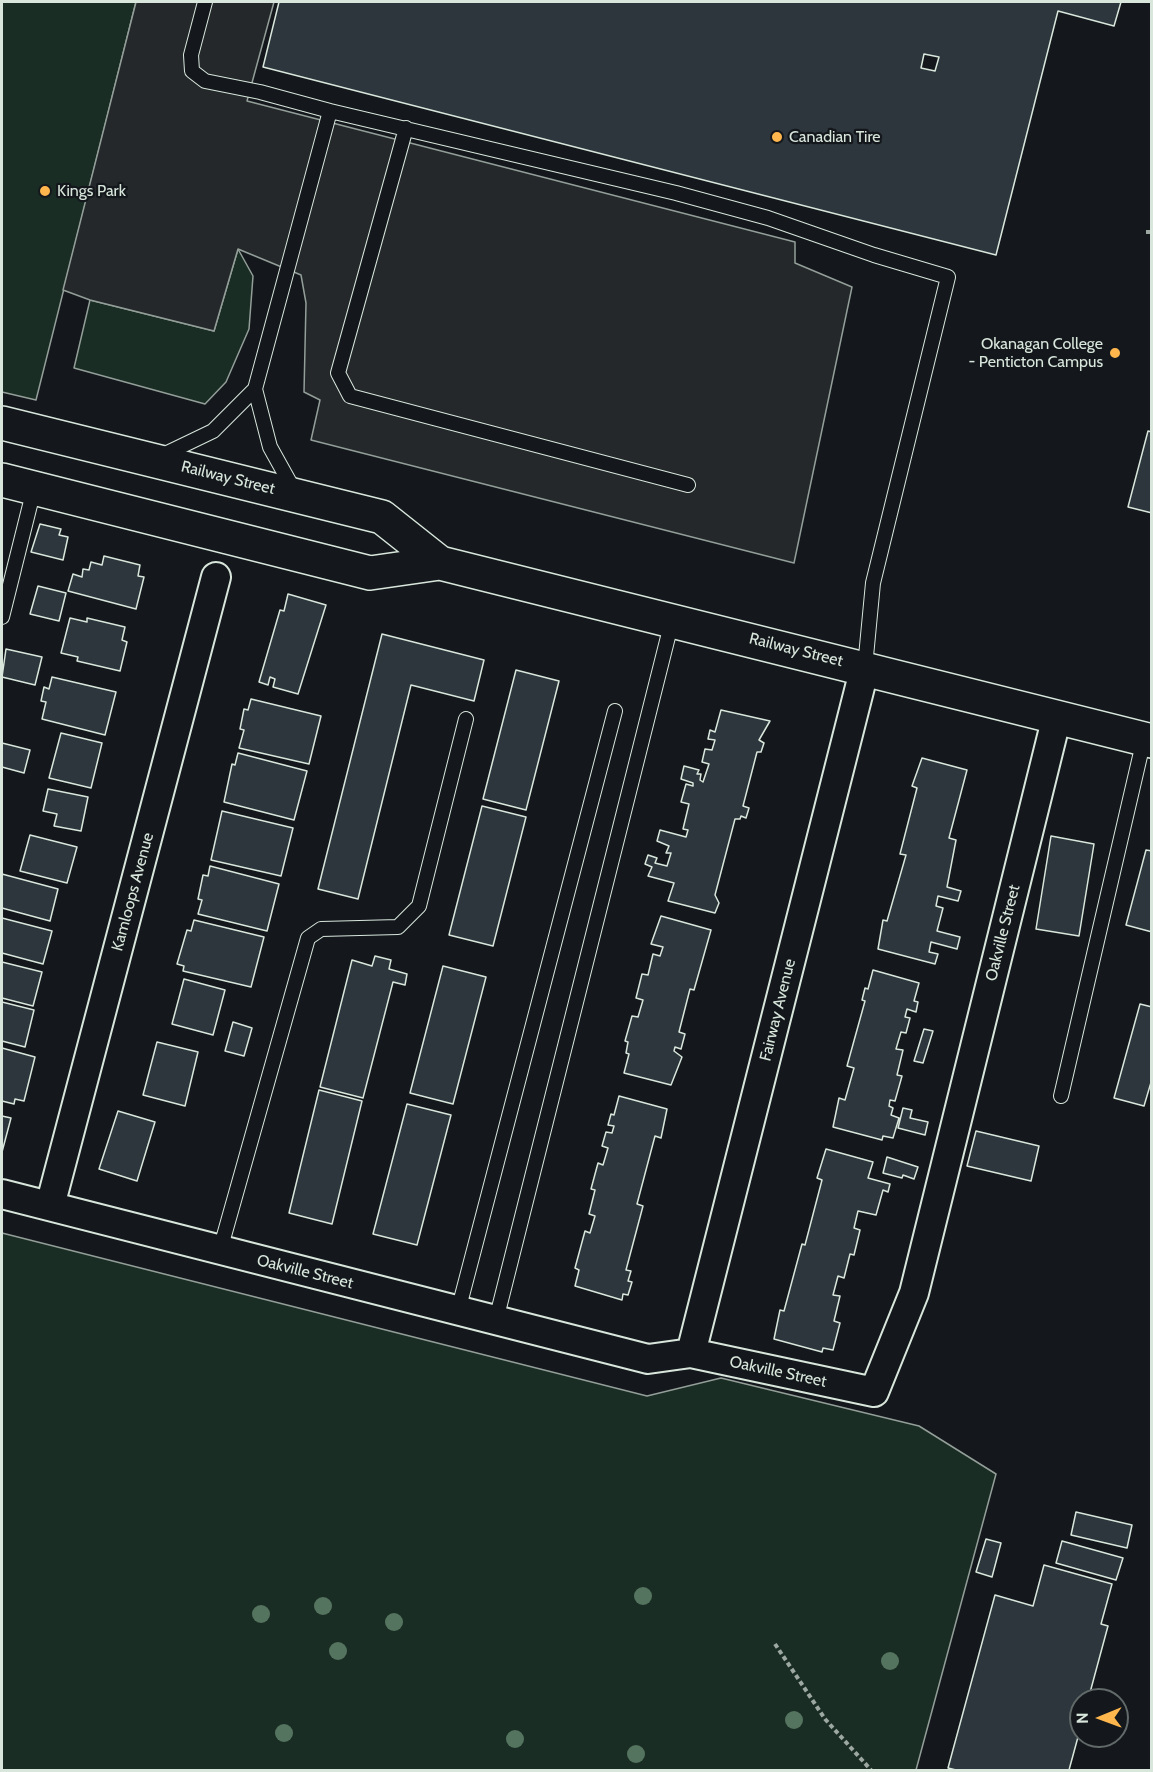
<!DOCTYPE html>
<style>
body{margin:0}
#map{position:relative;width:1153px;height:1772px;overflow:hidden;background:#14181c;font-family:Cabin,sans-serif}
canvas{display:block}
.frame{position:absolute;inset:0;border:3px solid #d8e6dc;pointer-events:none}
.north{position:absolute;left:1069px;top:1688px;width:60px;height:60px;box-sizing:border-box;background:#14181c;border:2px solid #626a69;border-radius:50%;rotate:269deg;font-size:16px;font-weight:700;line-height:24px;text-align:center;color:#d8e6dc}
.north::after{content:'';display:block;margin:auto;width:21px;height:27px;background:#ffb74d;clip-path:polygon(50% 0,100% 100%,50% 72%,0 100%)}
</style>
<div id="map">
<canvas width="1153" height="1772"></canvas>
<div class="frame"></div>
<div class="north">N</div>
</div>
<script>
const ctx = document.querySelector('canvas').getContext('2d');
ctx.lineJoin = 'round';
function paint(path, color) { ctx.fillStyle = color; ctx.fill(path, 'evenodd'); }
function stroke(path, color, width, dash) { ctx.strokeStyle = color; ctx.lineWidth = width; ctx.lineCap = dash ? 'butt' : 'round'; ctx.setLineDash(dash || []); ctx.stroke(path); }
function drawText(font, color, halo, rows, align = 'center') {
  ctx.font = font + ' Cabin,sans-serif'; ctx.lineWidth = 4.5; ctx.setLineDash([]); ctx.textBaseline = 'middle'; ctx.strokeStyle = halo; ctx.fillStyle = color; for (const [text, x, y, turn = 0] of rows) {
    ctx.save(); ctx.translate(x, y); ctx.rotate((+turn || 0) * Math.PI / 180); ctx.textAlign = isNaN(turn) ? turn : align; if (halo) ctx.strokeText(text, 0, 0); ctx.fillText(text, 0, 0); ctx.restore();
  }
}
const green = new Path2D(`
 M2 2H136L36 400 2 392Z
 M238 249 253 276 249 329 226 382 205 404 74 368 90 300 214 331Z
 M2 1233 647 1396 721 1378 919 1426 996 1474 916 1770H2Z`);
const parking = new Path2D(`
 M136 2H274L247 101 795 242V263L852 287 794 563 311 440 320 400 304 392 306 303 301 275 238 249 214 331 90 300 63 290Z`);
const building = new Path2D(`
 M279 2H1121L1114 26 1058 11 996 255 263 67Z
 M924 54 939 57 935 71 921 68Z
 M1148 431 1152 432V513L1128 507Z
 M40 524 61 529 59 535 68 537 63 560 31 552Z
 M104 556 140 565 138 576 144 577 136 609 68 591 73 574 82 577 83 569 89 570 91 562 102 565Z
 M38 586 66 593 59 621 30 614Z
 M288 594 326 605 298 694 273 687 275 679 270 677 268 685 259 682 280 610 284 611Z
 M70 618 87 622V618L125 627 122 640 127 642 120 671 77 661 78 657 61 653Z
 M382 634 484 660 474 701 411 685 358 899 318 889Z
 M6 649 42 657 35 685 2 677Z
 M516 670 559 681 526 810 483 799Z
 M52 677 116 692 105 735 42 719 46 702 41 701 44 687 49 689Z
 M251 699 321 716 309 764 239 748 244 730 240 729 244 709 248 710Z
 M721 710 770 721 759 740 764 743 761 752H757L743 806 749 808 746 818 741 816 740 819H735L715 895 719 903 715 913 668 901 674 883 648 876 652 867 645 864 648 855 657 858 655 863 667 866 671 853H666L669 846 657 841 660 830 686 837 688 830 683 829 689 804 681 802 686 784 693 786V783L681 779 684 766 699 770 697 774H701L700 780 703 782 709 764 702 762 705 749 712 750 715 740 708 739 710 730 715 732Z
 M61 733 102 743 91 788 49 778Z
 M2 743 30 750 24 773 2 767Z
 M238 753 307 771 294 820 224 802 232 764 235 765Z
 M922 758 967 770 949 838 956 840 947 887 961 891 958 901 938 896 936 906 943 908 937 931 960 937 957 949 931 942 929 952 938 954 935 964 878 949 883 920 887 921 906 855 900 854 917 788 912 786Z
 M48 789 88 797 81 831 54 826 57 814 43 811Z
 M482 806 526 817 493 946 449 935Z
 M222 811 293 828 281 876 211 860Z
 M30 835 77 847 67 883 20 871Z
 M1051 836 1094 844 1079 936 1036 929Z
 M1146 850 1152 851V932L1126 925Z
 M210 866 279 884 267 931 198 914 202 900 198 899 203 875 208 876Z
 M2 874 58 889 50 921 2 908Z
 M661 916 711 930 694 990 690 989 679 1032 685 1034 681 1049 675 1047 674 1051 682 1057 671 1085 624 1073 629 1054 626 1053 628 1042 625 1041 632 1016 638 1017 643 1000 636 998 642 974 648 975 653 954 660 956 663 947 651 944Z
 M2 918 52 931 43 964 2 953Z
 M194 920 264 937 251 987 183 971 184 966 177 964 187 930 191 931Z
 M375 956 391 960 389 969 407 974 405 985 393 982 363 1098 320 1087 352 960 372 966Z
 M2 962 42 972 33 1006 2 998Z
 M443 966 486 977 453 1104 410 1093Z
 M873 970 919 983 914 1001 918 1002 916 1012 907 1009 905 1017 910 1018 906 1033 901 1032 896 1049 903 1050 897 1075 902 1076 895 1101 890 1100 889 1106 893 1108 891 1115 899 1118 893 1138 883 1136 882 1140 833 1127 839 1098 845 1100 854 1068 847 1066 865 1001 862 1000 865 988 868 989Z
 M184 979 225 990 213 1035 172 1024Z
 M2 1002 34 1010 25 1047 2 1041Z
 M1140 1004 1152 1007V1079L1144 1106 1114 1098Z
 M233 1022 252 1028 244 1056 225 1051Z
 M924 1029 933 1031 923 1063 914 1061Z
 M157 1042 198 1052 185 1106 143 1095Z
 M2 1048 35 1057 24 1101 15 1099 14 1104 2 1101Z
 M319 1090 362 1101 332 1224 289 1213Z
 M619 1096 667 1109 661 1138 655 1136 637 1204 643 1206 626 1270 631 1271 628 1281 632 1282 628 1295 623 1294 622 1300 575 1286 579 1270 575 1268 585 1231 590 1233 595 1216 589 1214 595 1190 591 1189 598 1163 603 1165 608 1148 602 1146 606 1132 612 1133 614 1126 608 1125 611 1114 614 1115Z
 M407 1104 451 1115 417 1245 373 1234Z
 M903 1108 912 1110 910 1118 928 1122 925 1135 898 1128Z
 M118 1111 155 1122 137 1181 99 1169Z
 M2 1116 11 1118 2 1152Z
 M976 1131 1039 1146 1031 1181 967 1166Z
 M826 1149 873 1162 868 1178 890 1184 888 1192 883 1190 876 1215 858 1211 854 1228 860 1230 854 1255 850 1254 844 1278 838 1276 833 1295 840 1296 834 1321 840 1323 833 1350 823 1348 822 1352 774 1339 780 1310 784 1311 802 1244 805 1245 822 1180 817 1178Z
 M887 1157 918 1167 914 1179 903 1175 902 1178 883 1173Z
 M1076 1512 1132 1525 1127 1548 1071 1535Z
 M986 1539 1001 1543 992 1577 976 1572Z
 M1062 1541 1123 1558 1116 1580 1056 1563Z
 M1044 1565 1112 1584 1101 1624 1108 1626 1088 1700H1081V1726L1069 1770H956L948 1768 995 1595 1033 1606Z`);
const path = new Path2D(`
 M1146 232H1152
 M775 1644 825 1719 871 1770`);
const service = new Path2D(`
 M330 111 676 193 768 218 874 255 948 277 873 583 865 667
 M406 128 338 373 350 396 688 485
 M255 389 270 447 295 492
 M161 456 213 431 255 389 330 111 260 92 205 81 192 71 191 55 205 2
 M2 617 34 489
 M1061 1096 1144 739
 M220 1250 308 938 321 929 398 927 419 906 466 719
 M458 1311 615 711
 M496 1320 672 621`);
const minor = new Path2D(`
 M2 1194 648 1359 691 1353 874 1392 914 1293 1057 716
 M50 1206 216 577
 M691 1353 865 667`);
const trunk = new Path2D(`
 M2 423 382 517 440 563
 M2 480 370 573 440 563 1152 741`);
const trees = [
 [643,1596],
 [323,1606],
 [261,1614],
 [394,1622],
 [338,1651],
 [890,1661],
 [794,1720],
 [284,1733],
 [515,1739],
 [636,1754]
];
const markers = [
 [777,137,6,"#ffb74d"],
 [45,191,6,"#ffb74d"],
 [1115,353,6,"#ffb74d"]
];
const poiNames = [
 ["Canadian Tire",789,137],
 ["Kings Park",57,191],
 ["Okanagan College",1103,344,"right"],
 ["- Penticton Campus",1103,362,"right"]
];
const streetNames = [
 ["Railway Street",228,478,14],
 ["Railway Street",796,650,14],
 ["Kamloops Avenue",133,892,-75],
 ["Oakville Street",1003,933,-76],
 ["Fairway Avenue",778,1010,-76],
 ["Oakville Street",305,1272,14],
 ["Oakville Street",778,1372,12]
];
paint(green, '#1a2d24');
stroke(green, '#939e99', 1.5);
paint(parking, '#24282b');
stroke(parking, '#939e99', 1.5);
paint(building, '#2c363c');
stroke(building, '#d8e6dc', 1.5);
stroke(service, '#d8e6dc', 16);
stroke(minor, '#d8e6dc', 32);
stroke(trunk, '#d8e6dc', 36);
stroke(path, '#9da8a2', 4, [4.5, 3]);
stroke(service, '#14181c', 14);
stroke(minor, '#14181c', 28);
stroke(trunk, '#14181c', 33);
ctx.fillStyle = '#55745f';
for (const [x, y] of trees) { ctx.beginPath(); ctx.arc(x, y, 9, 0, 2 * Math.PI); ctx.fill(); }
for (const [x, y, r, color] of markers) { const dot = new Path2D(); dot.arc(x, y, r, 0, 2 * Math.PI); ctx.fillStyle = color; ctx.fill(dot); stroke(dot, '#14181c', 2); }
drawText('16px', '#d8e6dc', '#14181c', poiNames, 'left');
drawText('16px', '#d8e6dc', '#14181c', streetNames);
</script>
